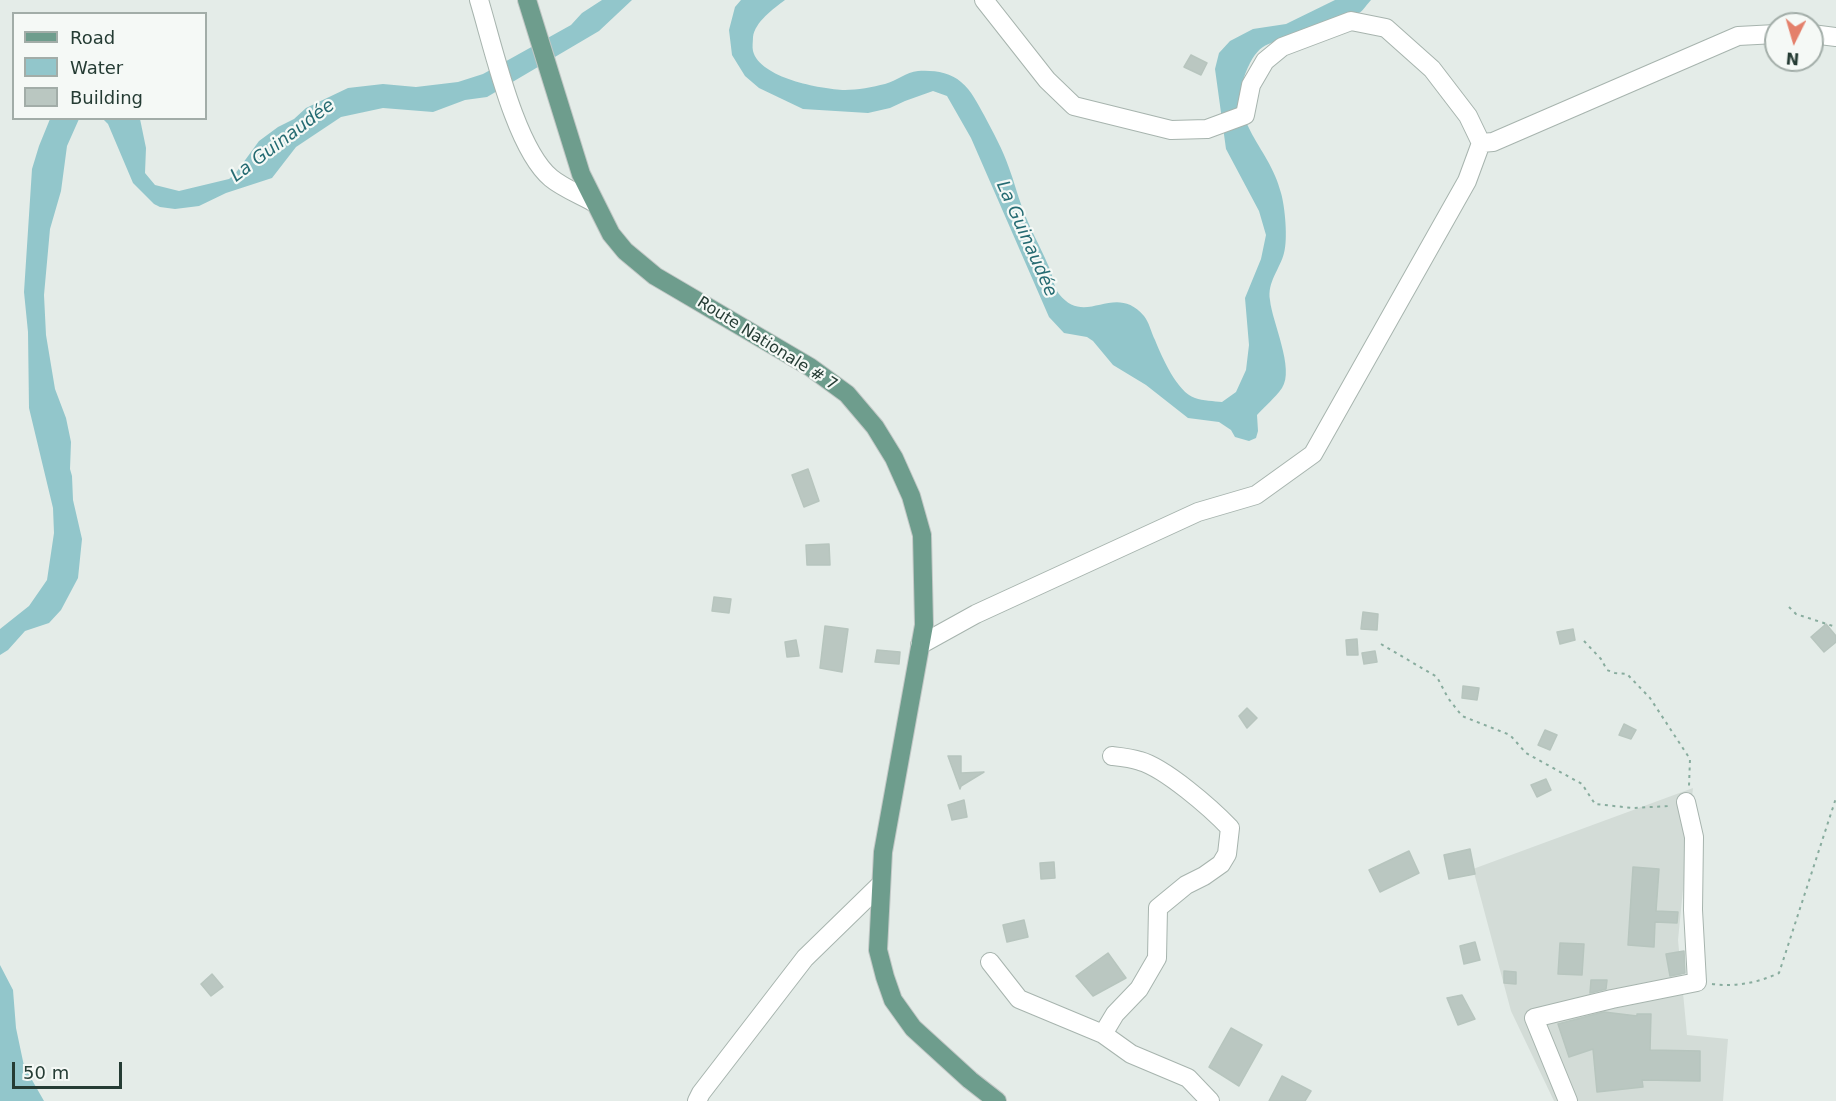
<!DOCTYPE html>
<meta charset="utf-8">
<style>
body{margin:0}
#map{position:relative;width:1836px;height:1101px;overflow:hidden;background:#e4ece8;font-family:"DejaVu Sans",sans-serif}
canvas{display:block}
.legend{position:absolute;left:12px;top:12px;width:195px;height:108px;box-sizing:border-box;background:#f5f9f6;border:2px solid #a2ada8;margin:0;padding:8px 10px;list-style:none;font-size:18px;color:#253c34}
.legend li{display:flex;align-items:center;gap:12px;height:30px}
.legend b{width:30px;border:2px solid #a2ada8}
.north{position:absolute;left:1764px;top:12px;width:60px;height:60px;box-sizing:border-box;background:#f5f9f6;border:2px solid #a2ada8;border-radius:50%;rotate:185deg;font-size:16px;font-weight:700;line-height:24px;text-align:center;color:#253c34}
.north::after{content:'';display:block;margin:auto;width:21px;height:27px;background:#e4806b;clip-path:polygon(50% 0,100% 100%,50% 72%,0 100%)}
.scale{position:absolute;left:12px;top:1062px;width:110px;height:27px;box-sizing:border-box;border:3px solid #253c34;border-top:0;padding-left:8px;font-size:18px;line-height:21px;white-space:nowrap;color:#253c34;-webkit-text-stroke:4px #f5f9f6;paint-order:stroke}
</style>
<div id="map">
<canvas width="1836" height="1101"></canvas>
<ul class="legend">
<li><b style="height:8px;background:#6e9d8d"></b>Road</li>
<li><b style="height:16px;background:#92c6cb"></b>Water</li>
<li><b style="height:16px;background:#bac7c1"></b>Building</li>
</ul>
<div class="north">N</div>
<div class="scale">50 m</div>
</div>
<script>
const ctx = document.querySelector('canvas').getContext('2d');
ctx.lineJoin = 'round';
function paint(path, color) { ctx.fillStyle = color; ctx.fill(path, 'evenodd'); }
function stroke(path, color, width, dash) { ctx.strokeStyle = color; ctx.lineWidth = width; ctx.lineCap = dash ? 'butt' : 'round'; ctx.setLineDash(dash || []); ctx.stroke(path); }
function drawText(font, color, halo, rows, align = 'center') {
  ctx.font = font + ' "DejaVu Sans",sans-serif'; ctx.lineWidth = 4.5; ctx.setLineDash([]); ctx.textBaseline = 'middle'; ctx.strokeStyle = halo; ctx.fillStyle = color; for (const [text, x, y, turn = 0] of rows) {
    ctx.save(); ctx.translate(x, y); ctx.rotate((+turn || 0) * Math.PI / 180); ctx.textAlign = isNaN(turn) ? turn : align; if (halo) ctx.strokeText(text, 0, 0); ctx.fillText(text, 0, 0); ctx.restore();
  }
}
const built = new Path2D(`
 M1693 788 1678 940 1687 1035 1728 1039 1723 1101H1554L1511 1011 1473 869Z`);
const water = new Path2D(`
 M602 0H632L599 31 487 97 465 100 433 112 383 108 341 117 296 147 272 178 226 193 199 206 175 209 160 207 154 204 133 183 108 124 103 119H140L146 148 145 173 155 185 179 191 229 179 235 174 259 141 278 127 294 119 306 108 348 88 383 84 416 87 458 82 483 74 571 25 582 13Z
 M741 0H785C773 9 755 22 753 37 753 41 752 47 753 51 760 78 820 89 845 90 857 90 873 87 885 84 897 81 906 72 918 71 933 70 950 72 961 82 972 91 977 103 984 115 993 132 1003 150 1009 168 1014 181 1017 194 1022 207 1029 227 1040 246 1048 265 1053 274 1053 287 1059 294 1086 328 1114 281 1144 316 1149 322 1151 332 1155 340 1162 357 1177 392 1195 398 1203 401 1214 401 1222 402L1236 392 1246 370 1249 345 1245 298 1261 259 1266 235 1259 211 1226 149 1215 69 1219 53 1230 41 1253 29 1286 24 1335 0H1371C1367 4 1363 11 1359 13 1351 17 1341 17 1332 20 1321 24 1310 31 1299 35 1277 44 1263 38 1250 63 1221 119 1270 145 1281 193 1285 207 1288 239 1284 253 1280 269 1267 282 1270 300 1272 322 1295 369 1282 388 1275 398 1265 406 1257 415L1258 431 1256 438 1249 441 1235 437 1231 430 1219 422 1188 418 1146 385 1113 365 1093 341 1087 337 1064 333 1049 317 971 138 947 96 933 91 905 101 890 108 868 113 803 109 759 88 745 76 732 55 729 30 735 7Z
 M50 119H79L67 146 61 191 50 229 44 295 46 335 55 389 66 418 71 442 70 469 72 476 73 500 82 539 78 578 61 610 49 623 25 631 8 650 0 655V629L29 606 47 580 54 533 53 508 29 408 28 332 24 292 32 169 39 146Z
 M0 965 13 990 16 1028 24 1066 44 1101H0Z`);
const building = new Path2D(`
 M1191 55 1207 63 1201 75 1184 67Z
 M808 469 819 501 804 507 792 475Z
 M829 544 830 565H807L806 545Z
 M714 597 731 599 729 613 712 611Z
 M1363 612 1378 614 1377 630 1361 629Z
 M1826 624 1836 636V642L1824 652 1811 637Z
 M825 626 848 629 842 672 820 668Z
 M1573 629 1575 640 1560 644 1557 632Z
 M1357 639 1358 655H1347L1346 640Z
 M796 640 799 656 787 657 785 642Z
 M877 650 900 652 899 664 875 662Z
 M1375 651 1377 662 1364 664 1362 653Z
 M1463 686 1479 688 1477 700 1462 698Z
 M1247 708 1257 718 1247 728 1239 716Z
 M1624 724 1636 730 1631 739 1619 735Z
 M1545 730 1557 735 1550 750 1538 745Z
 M948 756H961V773L984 772 961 786 960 789Z
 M1546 779 1551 790 1537 797 1531 785Z
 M964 800 967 817 952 820 948 805Z
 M1470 849 1475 874 1449 879 1444 855Z
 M1409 851 1419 873 1380 892 1369 870Z
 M1054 862 1055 878 1041 879 1040 863Z
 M1633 867 1659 869 1656 911 1678 912 1677 923 1655 922 1654 947 1628 945Z
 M1024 920 1028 937 1007 942 1003 925Z
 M1475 942 1480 960 1464 964 1460 946Z
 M1560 943 1584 944 1582 975 1558 974Z
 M1684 951 1685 973 1670 976 1666 954Z
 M1108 953 1126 978 1093 996 1076 976Z
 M1504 971 1516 972V984L1504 983Z
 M212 974 223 987 211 996 201 984Z
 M1591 980H1607L1606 989 1590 993Z
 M1462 995 1475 1019 1458 1025 1447 998Z
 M1604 1012 1637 1016V1014H1651L1650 1050 1700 1051V1081L1642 1080 1643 1087 1597 1092 1593 1049 1569 1057 1558 1024Z
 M1231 1028 1262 1045 1239 1086 1209 1067Z
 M1282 1076 1311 1091 1305 1101H1269Z`);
const path = new Path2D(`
 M1789 607 1796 614 1836 627
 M1584 641 1601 659 1607 670 1615 673 1627 674 1650 698 1690 759 1689 786
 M1381 644 1437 677 1448 698 1462 716 1510 735 1526 753 1582 784 1595 804 1633 808 1670 806
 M1712 984C1736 987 1757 983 1779 973L1836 798`);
const minor = new Path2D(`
 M479 0C493 46 515 148 551 178 563 188 581 195 595 203
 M1812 34 1836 37
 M1481 143 1493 142 1738 36 1776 34
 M920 645 976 614 1198 512 1256 495 1313 454 1467 181 1481 143 1468 116 1432 69 1386 28 1351 21 1282 47 1265 61 1251 85 1245 115 1207 129 1171 130 1074 106 1047 80 984 0
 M990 962 1019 999 1103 1034 1131 1054 1188 1078 1210 1101
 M1103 1034 1115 1014 1139 989 1157 958 1158 908 1186 885 1204 876 1221 864 1227 854 1230 828C1211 808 1165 768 1140 761 1131 758 1121 757 1112 756
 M697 1101 701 1093 805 958 881 884
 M1568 1101 1534 1018 1612 999 1697 982 1693 910 1694 837 1686 802`);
const major = new Path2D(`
 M527 0 581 174 611 234 625 251 655 276 810 367 847 394 875 427 894 458 911 496 922 535 924 625 883 852 878 950 885 977 893 1000 913 1028 970 1080 997 1101`);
const streetNames = [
 ["Route Nationale # 7",767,344,32]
];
const waterNames = [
 ["La Guinaudée",283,141,-37],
 ["La Guinaudée",1026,239,66]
];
paint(built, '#d3dcd7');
paint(water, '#92c6cb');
paint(building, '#bac7c1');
stroke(building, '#b7c5be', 1.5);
stroke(minor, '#a7b4ae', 20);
stroke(major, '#c2c8c6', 20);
stroke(path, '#88ac9e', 2, [3, 4.5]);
stroke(minor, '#fff', 18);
stroke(major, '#6e9d8d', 18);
drawText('16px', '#253c34', '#f5f9f6', streetNames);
drawText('italic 18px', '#256b72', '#f5f9f6', waterNames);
</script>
